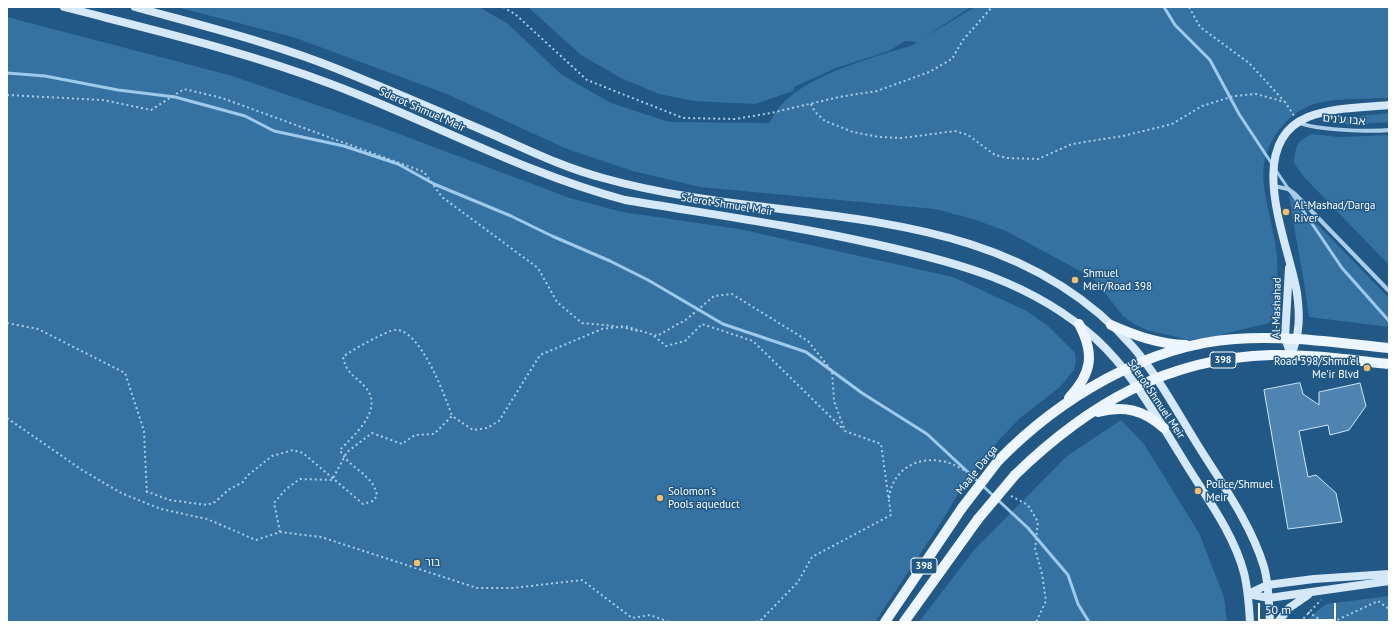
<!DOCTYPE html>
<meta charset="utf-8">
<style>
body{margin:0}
#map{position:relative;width:1396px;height:629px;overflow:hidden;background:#215885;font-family:"PT Sans",sans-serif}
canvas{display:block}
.frame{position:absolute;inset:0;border:8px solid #fff;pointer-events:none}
.scale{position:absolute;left:1258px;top:603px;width:78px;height:18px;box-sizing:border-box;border:2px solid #fff;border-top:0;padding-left:5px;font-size:12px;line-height:14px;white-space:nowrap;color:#fff;-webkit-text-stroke:3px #215885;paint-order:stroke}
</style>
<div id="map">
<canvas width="1396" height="629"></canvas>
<div class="frame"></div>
<div class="scale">50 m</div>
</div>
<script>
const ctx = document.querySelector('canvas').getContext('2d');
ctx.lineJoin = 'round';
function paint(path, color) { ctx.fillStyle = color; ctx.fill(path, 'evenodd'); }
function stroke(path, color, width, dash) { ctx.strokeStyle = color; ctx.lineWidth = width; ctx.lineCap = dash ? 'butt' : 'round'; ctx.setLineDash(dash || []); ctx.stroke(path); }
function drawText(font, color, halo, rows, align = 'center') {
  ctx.font = font + ' "PT Sans","Noto Sans Hebrew",sans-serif'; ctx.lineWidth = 3; ctx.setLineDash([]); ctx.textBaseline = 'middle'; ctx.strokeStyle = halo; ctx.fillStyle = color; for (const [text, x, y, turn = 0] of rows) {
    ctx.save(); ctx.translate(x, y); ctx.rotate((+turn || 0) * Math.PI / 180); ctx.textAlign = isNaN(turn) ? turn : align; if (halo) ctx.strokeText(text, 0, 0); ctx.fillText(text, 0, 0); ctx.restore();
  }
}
const green = new Path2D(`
 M176 7H479L508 24 562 75 611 103 669 122 769 123C773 117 776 111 781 105 811 73 872 58 913 45L917 42 905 41 889 51 836 68 794 87 793 91 755 104 694 101 659 94 621 78 581 55 528 7H971L920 40 975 7H1389V98C1367 99 1344 98 1322 102 1293 107 1269 135 1264 164 1260 186 1273 225 1276 248 1278 260 1277 272 1278 284 1279 299 1281 312 1269 323L1203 339 1189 340 1147 330 1134 324 1123 316 1093 278 1006 231 973 219 935 209 700 187 633 171 567 149 447 94 293 37Z
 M7 17 229 75 378 126 570 198 622 212 739 229 953 277 1027 311 1049 327 1075 353 1076 361 1074 370 1060 387 1020 418 998 441 961 489 942 521 875 622H7Z
 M1389 113V122L1349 125 1333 119Z
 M1312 134 1339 137 1389 135V265L1304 177 1294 163C1296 145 1296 142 1312 134Z
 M1289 195 1389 298V327L1309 317C1304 276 1295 236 1289 195Z
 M1121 420 1144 444 1199 533 1224 597 1227 622H919L974 550 1067 456Z
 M1389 596V622H1304L1326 604Z`);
const stream = new Path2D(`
 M1164 7 1175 25 1210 60 1239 114 1272 164
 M7 73 45 76 118 90 175 97 245 116 274 131 344 146 398 164 434 184 511 216 552 236 610 261 648 280 723 324 806 352 862 393 927 434 1028 528 1068 575 1078 604 1089 622
 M1275 169 1342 268 1389 321`);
const building = new Path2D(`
 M1300 383 1303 394 1319 405V392L1360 383 1366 406 1349 430 1330 435 1328 425 1299 431 1308 477 1316 475 1336 493 1342 522 1288 529 1264 390Z`);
const path = new Path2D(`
 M503 7 515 14 587 80 683 118 735 119 771 113 839 97 877 91 929 72 952 59 963 40 992 7
 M1189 7 1200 27 1249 63 1284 101
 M7 95 103 100 151 110 184 89 222 98 424 172 442 197 538 268 557 302 582 323 615 326
 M811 104 815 112 825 121 853 132 879 137 902 138 955 131 968 135 995 155 1007 158 1038 159 1072 144 1123 136 1172 124 1202 106 1234 96 1256 94 1285 102 1295 117
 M7 323 38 329 125 373 144 431 147 496
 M621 327 638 331
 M654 336 666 346 685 341 702 324 753 341 844 430
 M7 418 82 470 121 493 161 509 207 519 256 540 280 532 321 537 477 588H513L582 580 632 618 650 615 669 622
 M146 491 169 500 207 505 215 502 228 490 243 482 247 476 272 456 293 450 303 453 363 504 373 501 377 496C374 474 349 469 340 450 354 435 384 410 366 388 355 375 347 375 343 357 350 351 388 330 395 330 420 328 445 396 452 416
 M1011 496 1028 505 1038 522 1035 549 1042 574 1046 601 1036 622
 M889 498C893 466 923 453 952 464 959 467 967 472 974 476
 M280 532 274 503 286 489 300 479 332 480 347 452 372 433 402 444 415 435 434 434 452 416 473 430 487 428 499 421 540 355 602 329 625 326 657 336 687 319 714 296 732 294 808 341 832 371 834 401 845 431 881 444 891 515 812 557 798 582 760 621 751 622
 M1308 612 1324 622
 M1300 622 1321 600
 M1333 622 1378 601 1389 609`);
const street = new Path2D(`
 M1300 123C1316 130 1371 132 1389 130
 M1274 186 1288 189 1295 194 1389 291`);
const secondary = new Path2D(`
 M64 7C153 30 244 51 331 84 430 121 523 173 625 200 709 214 792 225 875 244 956 262 1033 282 1096 339 1132 372 1156 416 1181 456 1203 493 1233 531 1244 573 1248 589 1249 605 1250 622
 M135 7C203 26 274 43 340 70 392 91 443 113 494 135 530 151 565 168 603 178 783 229 997 192 1133 347 1157 375 1175 408 1194 439 1219 480 1250 521 1264 567 1269 585 1269 604 1270 622
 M1289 268 1285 338 1291 355
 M1291 355C1300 334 1300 315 1297 293 1289 244 1242 144 1308 117 1333 107 1362 108 1389 105
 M1248 594 1267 585 1314 579 1389 574
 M1248 594 1269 598 1389 581
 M1278 622 1289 608 1308 595`);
const primary = new Path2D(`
 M1111 325C1136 336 1159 344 1186 345
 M1069 398C1092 373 1095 354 1079 324
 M1098 412C1124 405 1144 410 1164 428
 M998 461C1058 399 1147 345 1235 339 1287 335 1338 343 1389 348
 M1015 475C1088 404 1167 358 1271 355 1310 354 1350 360 1389 364
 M885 622 962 508
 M904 622 978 519`);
const primaryBridge = new Path2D(`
 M962 508 998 461
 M978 519 1015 475`);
const markers = [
 [1286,212,4,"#f6be6b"],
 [1075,280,4,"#f6be6b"],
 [1367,368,4,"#f6be6b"],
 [1198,491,4,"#f6be6b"],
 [660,498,4,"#f6be6b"],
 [417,563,4,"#f6be6b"]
];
const shields = [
 [1223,360,26],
 [924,566,26]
];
const shieldNames = [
 ["398",1223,360],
 ["398",924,566]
];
const streetNames = [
 ["Sderot Shmuel Meir",422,110,24],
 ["אבו ע'נים",1344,120,5],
 ["Sderot Shmuel Meir",727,205,9],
 ["Al-Mashahad",1277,308,-89],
 ["Sderot Shmuel Meir",1156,399,56],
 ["Maale Darga",977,470,-51]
];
const poiNames = [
 ["Al-Mashad/Darga",1294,206],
 ["River",1294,219],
 ["Shmuel",1083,274],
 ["Meir/Road 398",1083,287],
 ["Road 398/Shmu'el",1359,362,"right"],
 ["Me'ir Blvd",1359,375,"right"],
 ["Police/Shmuel",1206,485],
 ["Meir",1206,498],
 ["Solomon's",668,492],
 ["Pools aqueduct",668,505],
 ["בור",425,563]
];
paint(green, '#3572a2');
stroke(stream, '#9ecaeb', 3);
paint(building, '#4e84af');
stroke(building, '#cee5f7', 1);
stroke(path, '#aacee9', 2, [2, 3]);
stroke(street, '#aacee9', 4);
stroke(secondary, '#d5e8f7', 8);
stroke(primary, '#edf6fe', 10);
stroke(primaryBridge, '#edf6fe', 10);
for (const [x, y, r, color] of markers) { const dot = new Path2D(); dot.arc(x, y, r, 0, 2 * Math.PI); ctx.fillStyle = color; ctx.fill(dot); stroke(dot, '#215885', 1.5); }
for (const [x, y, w] of shields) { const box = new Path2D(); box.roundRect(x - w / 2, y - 8, w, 16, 3); ctx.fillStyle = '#215885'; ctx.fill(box); stroke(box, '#fff', 1); }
drawText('bold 10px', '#fff', null, shieldNames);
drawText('11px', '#fff', '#215885', streetNames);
drawText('11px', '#fff', '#215885', poiNames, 'left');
</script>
